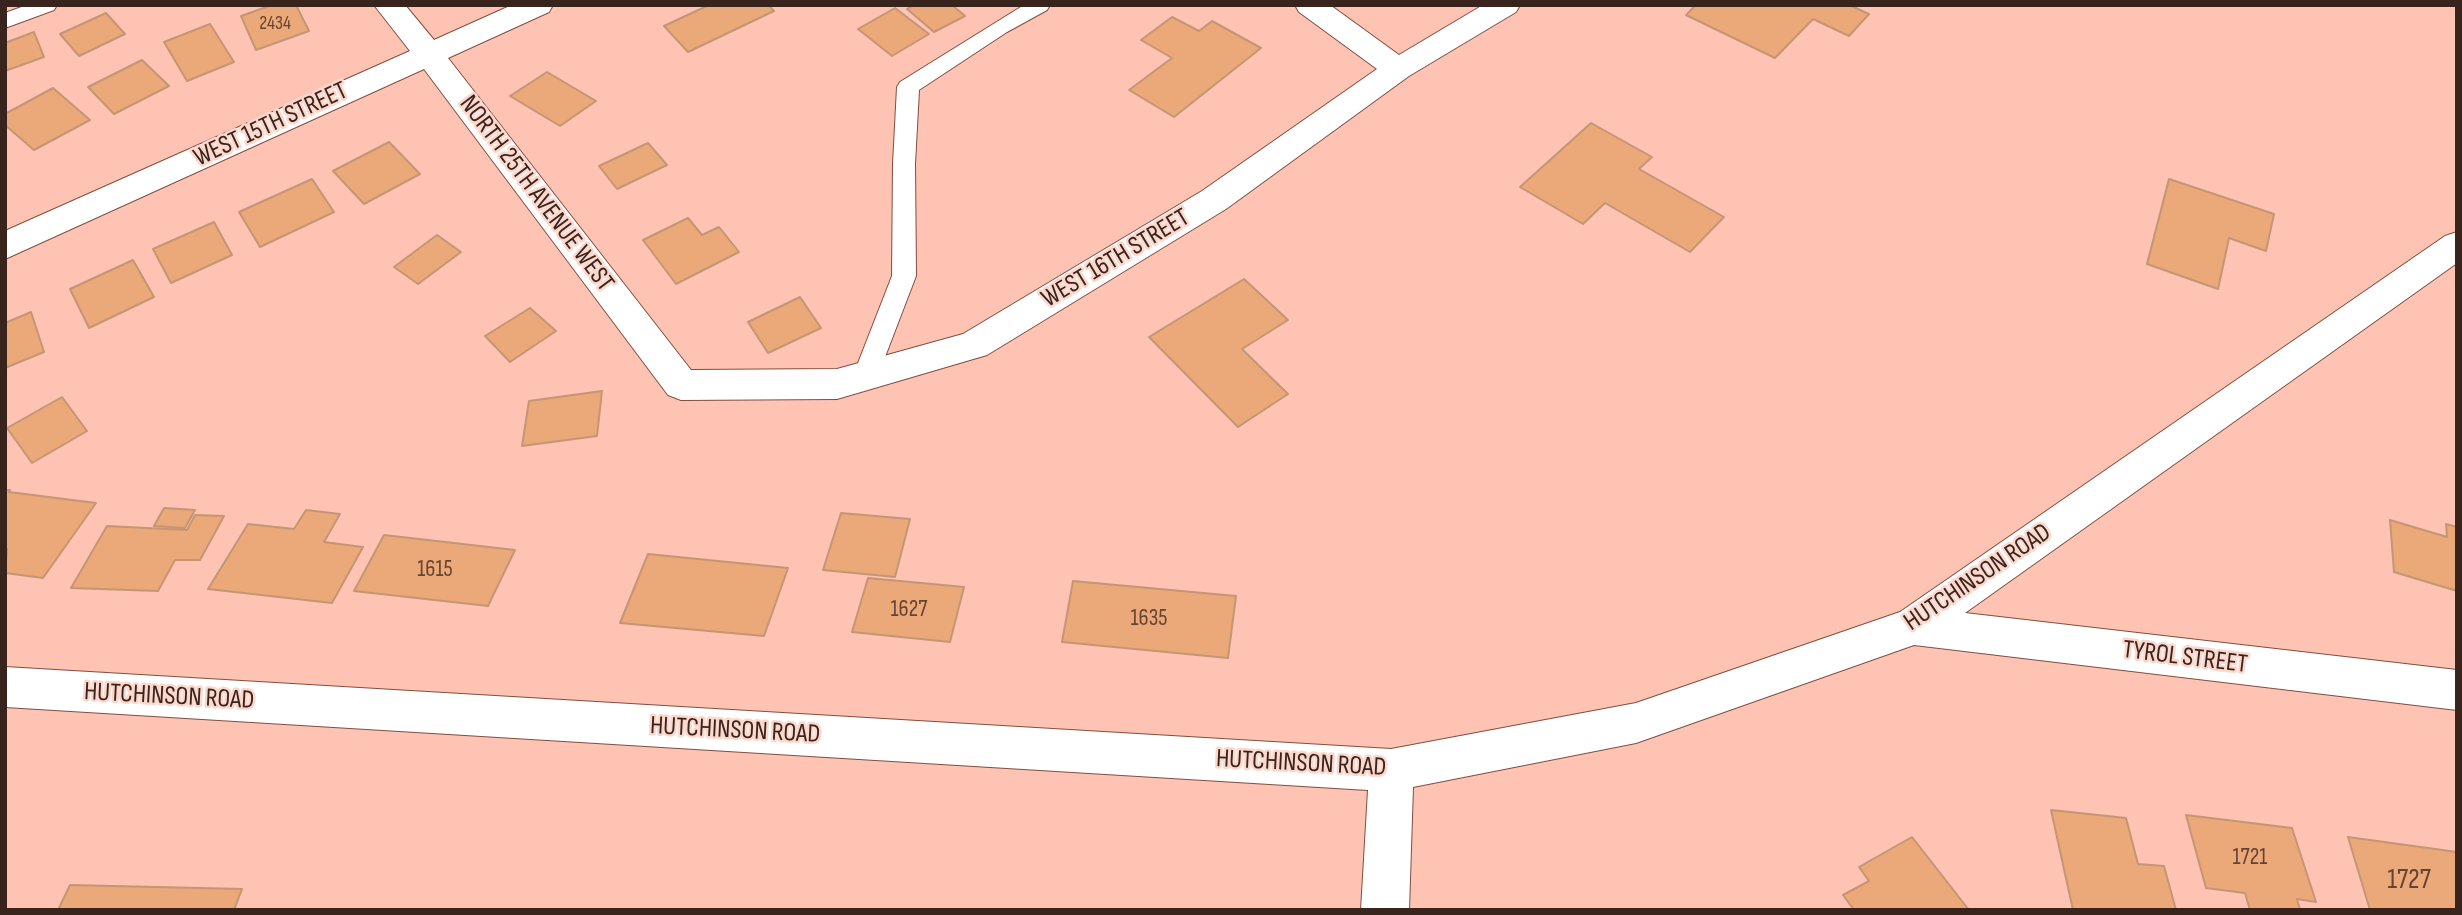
<!DOCTYPE html>
<style>
body{margin:0}
#map{position:relative;width:2462px;height:915px;overflow:hidden;background:#fec3b2;font-family:"Sofia Sans Condensed",sans-serif}
canvas{display:block}
.frame{position:absolute;inset:0;border:7px solid #39231d;pointer-events:none}
</style>
<div id="map">
<canvas width="2462" height="915"></canvas>
<div class="frame"></div>
</div>
<script>
const ctx = document.querySelector('canvas').getContext('2d');
ctx.lineJoin = 'round';
function paint(path, color) { ctx.fillStyle = color; ctx.fill(path, 'evenodd'); }
function stroke(path, color, width, dash) { ctx.strokeStyle = color; ctx.lineWidth = width; ctx.lineCap = dash ? 'butt' : 'round'; ctx.setLineDash(dash || []); ctx.stroke(path); }
function drawText(font, color, halo, rows, align = 'center') {
  ctx.font = font + ' "Sofia Sans Condensed",sans-serif'; ctx.lineWidth = 5; ctx.setLineDash([]); ctx.textBaseline = 'middle'; ctx.strokeStyle = halo; ctx.fillStyle = color; for (const [text, x, y, turn = 0] of rows) {
    ctx.save(); ctx.translate(x, y); ctx.rotate((+turn || 0) * Math.PI / 180); ctx.textAlign = isNaN(turn) ? turn : align; if (halo) ctx.strokeText(text, 0, 0); ctx.fillText(text, 0, 0); ctx.restore();
  }
}
const building = new Path2D(`
 M272 5H296L309 31 256 50 241 16Z
 M709 5H768L774 11 688 52 664 26Z
 M914 5H952L965 16 934 32 907 9Z
 M1696 5H1849L1869 14 1849 36 1813 19 1775 58 1686 15Z
 M895 8 929 34 892 56 858 29Z
 M106 13 125 34 79 56 60 34Z
 M1172 17 1199 31 1212 21 1261 48 1174 117 1129 90 1172 58 1141 40Z
 M210 24 234 62 187 81 164 42Z
 M34 32 44 57 5 71V43Z
 M142 60 169 86 114 114 88 87Z
 M547 72 596 101 560 126 510 96Z
 M53 88 90 120 34 150 5 125V114Z
 M1591 123 1652 157 1639 169 1724 217 1690 252 1605 203 1583 224 1520 187Z
 M389 142 420 174 364 204 333 171Z
 M648 143 667 165 617 189 599 166Z
 M312 179 334 212 260 247 239 212Z
 M2169 179 2274 214 2266 251 2229 238 2218 289 2147 264Z
 M688 218 702 235 719 227 739 252 676 284 643 240Z
 M214 222 232 255 171 283 153 249Z
 M437 235 461 252 418 284 394 267Z
 M133 260 154 297 89 328 70 289Z
 M1244 279 1288 320 1242 349 1288 394 1238 427 1149 337Z
 M800 297 821 328 768 353 748 322Z
 M530 308 556 331 510 362 485 336Z
 M31 312 44 352 5 368V323Z
 M602 391 597 436 522 446 529 401Z
 M62 397 87 431 32 463 7 428Z
 M5 490H10L9 492 96 503 43 578 5 573 7 549H5Z
 M164 508 195 510 185 528 154 526Z
 M306 510 340 514 324 542 363 547 332 603 208 589 248 524 294 529Z
 M841 513 910 519 895 577 823 570Z
 M195 515 224 516 200 560H175L158 591 71 588 107 526 187 530Z
 M2390 520 2447 537 2446 524 2457 527V591L2394 572Z
 M384 535 515 550 488 606 354 591Z
 M648 554 788 568 764 636 620 623Z
 M868 578 964 587 950 642 852 632Z
 M1073 581 1236 596 1228 658 1062 642Z
 M2051 810 2126 818 2138 864 2164 866 2176 910H2073Z
 M2186 815 2292 828 2316 902 2297 899 2300 910H2250L2245 893 2206 888Z
 M1912 837 1969 910H1854L1843 895 1869 881 1859 867Z
 M2348 837 2457 852V910H2370Z
 M70 885 242 889 234 910H58Z`);
const lane = new Path2D(`
 M27 5H57L54 10 5 28V13Z
 M1024 5H1050L1047 10 1007 32 919 90 915 164 916 276 875 383 866 386 857 383 853 376 892 276 893 164 897 87 900 82Z`);
const street = new Path2D(`
 M374 5H405L434 40 512 5H553L549 12 448 58 691 370 837 369 963 334 1202 191 1377 69 1299 12 1295 5H1330L1399 55 1483 5H1520L1516 12 1409 76 1226 209 987 355 837 399 681 400 668 395 424 69 5 259V231L410 51Z
 M2457 232V263L1965 613 2457 670V710L1914 645 1636 743 1413 787 1409 910H1361L1368 790 5 707V667L1391 749 1636 703 1900 612 2445 236Z`);
const farNumbernames = [
 ["2434",275,24]
];
const numberNames = [
 ["1615",435,570],
 ["1627",909,610],
 ["1635",1149,619],
 ["1721",2250,858]
];
const streetNames = [
 ["WEST 15TH STREET",271,125,-25],
 ["NORTH 25TH AVENUE WEST",536,194,53],
 ["WEST 16TH STREET",1116,259,-31],
 ["HUTCHINSON ROAD",1978,578,-34],
 ["TYROL STREET",2185,658,7],
 ["HUTCHINSON ROAD",169,697,3],
 ["HUTCHINSON ROAD",735,731,3],
 ["HUTCHINSON ROAD",1301,764,3]
];
const nearNumbernames = [
 ["1727",2409,881]
];
paint(building, '#eba878');
stroke(building, '#c49676', 2);
stroke(lane, '#804e40', 2);
stroke(street, '#804e40', 2);
paint(lane, '#fff');
paint(street, '#fff');
drawText('19px', '#664434', null, farNumbernames);
drawText('23px', '#664434', null, numberNames);
drawText('26px', '#39231d', '#fbd7cc', streetNames);
drawText('28px', '#664434', null, nearNumbernames);
</script>
